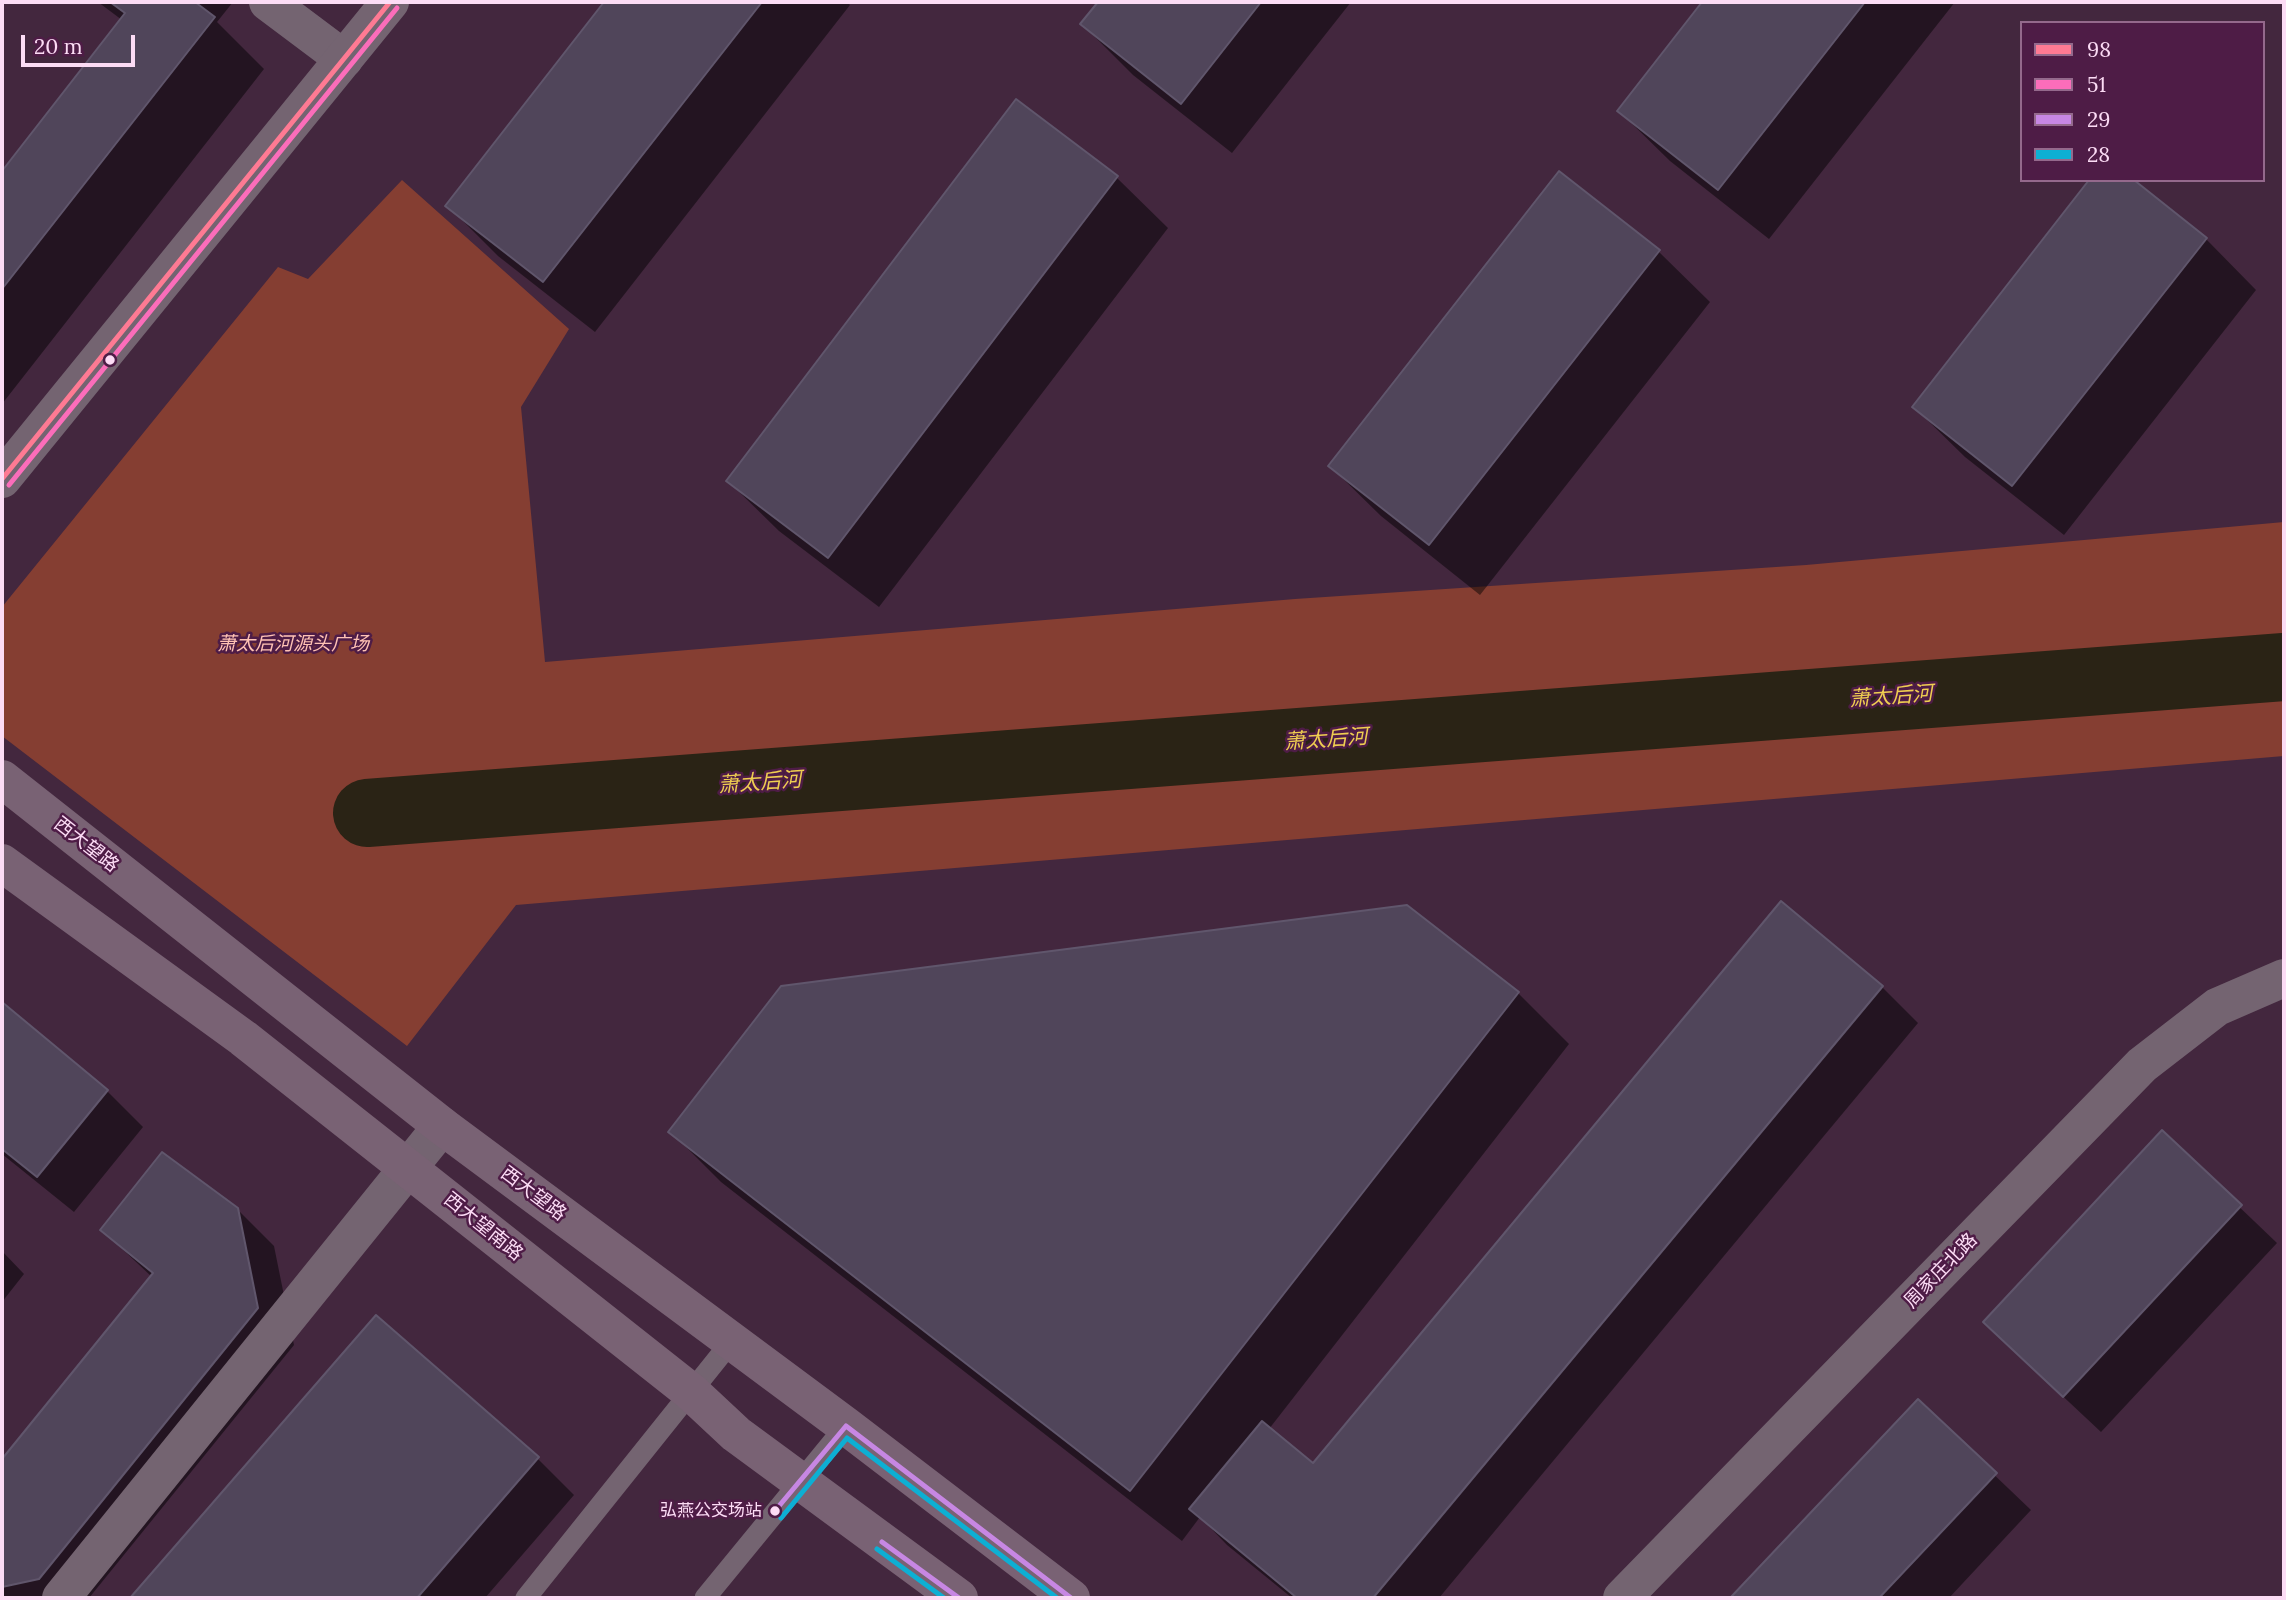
<!DOCTYPE html>
<meta charset="utf-8">
<style>
body{margin:0}
#map{position:relative;width:2286px;height:1600px;overflow:hidden;background:#43273e;font-family:Lora,serif}
canvas{display:block}
.frame{position:absolute;inset:0;border:4px solid #fcdcf5;pointer-events:none}
.legend{position:absolute;left:2020px;top:21px;width:245px;height:161px;box-sizing:border-box;background:#4e1c46;border:2px solid #94698c;margin:0;padding:9px 12px;list-style:none;font-size:21px;color:#fcdcf5}
.legend li{display:flex;align-items:center;gap:14px;height:35px}
.legend b{width:35px;border:2px solid #94698c}
.scale{position:absolute;left:21px;top:35px;width:114px;height:32px;box-sizing:border-box;border:4px solid #fcdcf5;border-top:0;padding-left:9px;font-size:21px;line-height:24px;white-space:nowrap;color:#fcdcf5;-webkit-text-stroke:5px #4e1c46;paint-order:stroke}
</style>
<div id="map">
<canvas width="2286" height="1600"></canvas>
<div class="frame"></div>
<ul class="legend">
<li><b style="height:9px;background:#fe7a93"></b>98</li>
<li><b style="height:9px;background:#fb6dba"></b>51</li>
<li><b style="height:9px;background:#c787e3"></b>29</li>
<li><b style="height:9px;background:#0dafd3"></b>28</li>
</ul>
<div class="scale">20 m</div>
</div>
<script>
const ctx = document.querySelector('canvas').getContext('2d');
ctx.lineJoin = 'round';
function paint(path, color) { ctx.fillStyle = color; ctx.fill(path, 'evenodd'); }
function stroke(path, color, width, dash) { ctx.strokeStyle = color; ctx.lineWidth = width; ctx.lineCap = dash ? 'butt' : 'round'; ctx.setLineDash(dash || []); ctx.stroke(path); }
function drawText(font, color, halo, rows, align = 'center') {
  ctx.font = font + ' Lora,"Noto Sans SC",serif'; ctx.lineWidth = 5; ctx.setLineDash([]); ctx.textBaseline = 'middle'; ctx.strokeStyle = halo; ctx.fillStyle = color; for (const [text, x, y, turn = 0] of rows) {
    ctx.save(); ctx.translate(x, y); ctx.rotate((+turn || 0) * Math.PI / 180); ctx.textAlign = isNaN(turn) ? turn : align; if (halo) ctx.strokeText(text, 0, 0); ctx.fillText(text, 0, 0); ctx.restore();
  }
}
const green = new Path2D(`
 M402 180 569 329 521 407 545 662 1295 599 1806 565 2284 522V756L516 905 407 1046 2 736V607L278 267 308 279Z`);
const shadow = new Path2D(`
 M98 2H233L217 22 264 69 2 404V173L122 20Z
 M606 2H847L850 5 595 332 498 256 448 206Z
 M1100 2H1351L1232 153 1133 75 1082 24Z
 M1705 2H1955L1769 239 1670 161 1619 111Z
 M1017 101 1117 178 1168 228 879 607 779 531 728 481Z
 M1559 173 1659 252 1710 302 1480 595 1381 516 1330 466Z
 M2206 239 2256 290 2064 535 1965 457 1914 407Z
 M1882 987 1918 1023 1439 1598H1292L1227 1545 1200 1517 1182 1541 721 1182 671 1132 1518 993 1569 1044 1269 1429 1313 1466Z
 M2 1005 107 1091 143 1127 74 1212 2 1154Z
 M2162 1133 2277 1243 2101 1432 2022 1358Z
 M237 1209 274 1246 294 1345 89 1598H2V1462L152 1277 102 1230Z
 M2 1251 24 1274 2 1302Z
 M376 1318 538 1459 574 1495 485 1598H133Z
 M1918 1402 2031 1510 1949 1598H1733Z`);
const river = new Path2D(`
 M367 813 2284 667`);
const building = new Path2D(`
 M110 2H195L215 17 2 289V171L125 13Z
 M604 2H762L543 282 445 206Z
 M1098 2H1261L1181 104 1080 24Z
 M1702 2H1865L1718 190 1617 111Z
 M1016 99 1118 176 828 558 726 481Z
 M1559 171 1660 250 1429 545 1328 466Z
 M2089 180H2134L2207 238 2012 486 1912 407Z
 M1781 901 1883 986 1373 1598H1297L1189 1509 1262 1421 1313 1463Z
 M1407 905 1519 992 1130 1491 668 1132 781 986Z
 M2 1002 108 1090 37 1177 2 1149Z
 M2162 1130 2242 1205 2063 1397 1983 1322Z
 M162 1152 238 1208 258 1308 39 1579 2 1587V1459L153 1273 100 1230Z
 M376 1315 539 1457 417 1598H130Z
 M1918 1399 1997 1473 1879 1598H1730Z`);
const service = new Path2D(`
 M526 1598 731 1342
 M705 1598 846 1426`);
const minor = new Path2D(`
 M268 2 344 59
 M61 1598 442 1126`);
const tertiary = new Path2D(`
 M2 479 390 2
 M1622 1598 2142 1065 2217 1007 2284 978`);
const primary = new Path2D(`
 M2 779 442 1126 846 1426 1071 1598
 M2 863 243 1038 691 1392 736 1434 959 1598`);
const bus1 = new Path2D(`
 M2 479 390 2`);
const bus2 = new Path2D(`
 M9 485 397 8`);
const bus3 = new Path2D(`
 M774 1512 846 1426 1071 1598
 M882 1542 959 1598`);
const bus4 = new Path2D(`
 M781 1518 847 1438 1057 1598
 M877 1549 944 1598`);
const markers = [
 [110,360,6,"#fcdcf5"],
 [775,1511,6,"#fcdcf5"]
];
const busNames = [
 ["弘燕公交场站",762,1511]
];
const parkNames = [
 ["萧太后河源头广场",293,645]
];
const streetNames = [
 ["西大望路",86,845,38],
 ["西大望路",533,1194,37],
 ["西大望南路",483,1227,39],
 ["周家庄北路",1941,1271,-46]
];
const waterNames = [
 ["萧太后河",1891,697,-4],
 ["萧太后河",1326,740,-4],
 ["萧太后河",760,783,-4]
];
paint(green, '#853e32');
paint(shadow, '#0007');
stroke(river, '#2a2315', 68);
paint(building, '#50455a');
stroke(building, '#60566c', 2);
stroke(service, '#746471', 21);
stroke(minor, '#746471', 38);
stroke(tertiary, '#746471', 38);
stroke(primary, '#796274', 38);
stroke(bus1, '#fe7a93', 5);
stroke(bus2, '#fb6dba', 5);
stroke(bus3, '#c787e3', 5);
stroke(bus4, '#0dafd3', 5);
for (const [x, y, r, color] of markers) { const dot = new Path2D(); dot.arc(x, y, r, 0, 2 * Math.PI); ctx.fillStyle = color; ctx.fill(dot); stroke(dot, '#4e1c46', 2.5); }
drawText('17px', '#fcdcf5', '#4e1c46', busNames, 'right');
drawText('italic 19px', '#ffc2b4', '#4e1c46', parkNames);
drawText('19px', '#fcdcf5', '#4e1c46', streetNames);
drawText('italic 21px', '#efce51', '#4e1c46', waterNames);
</script>
